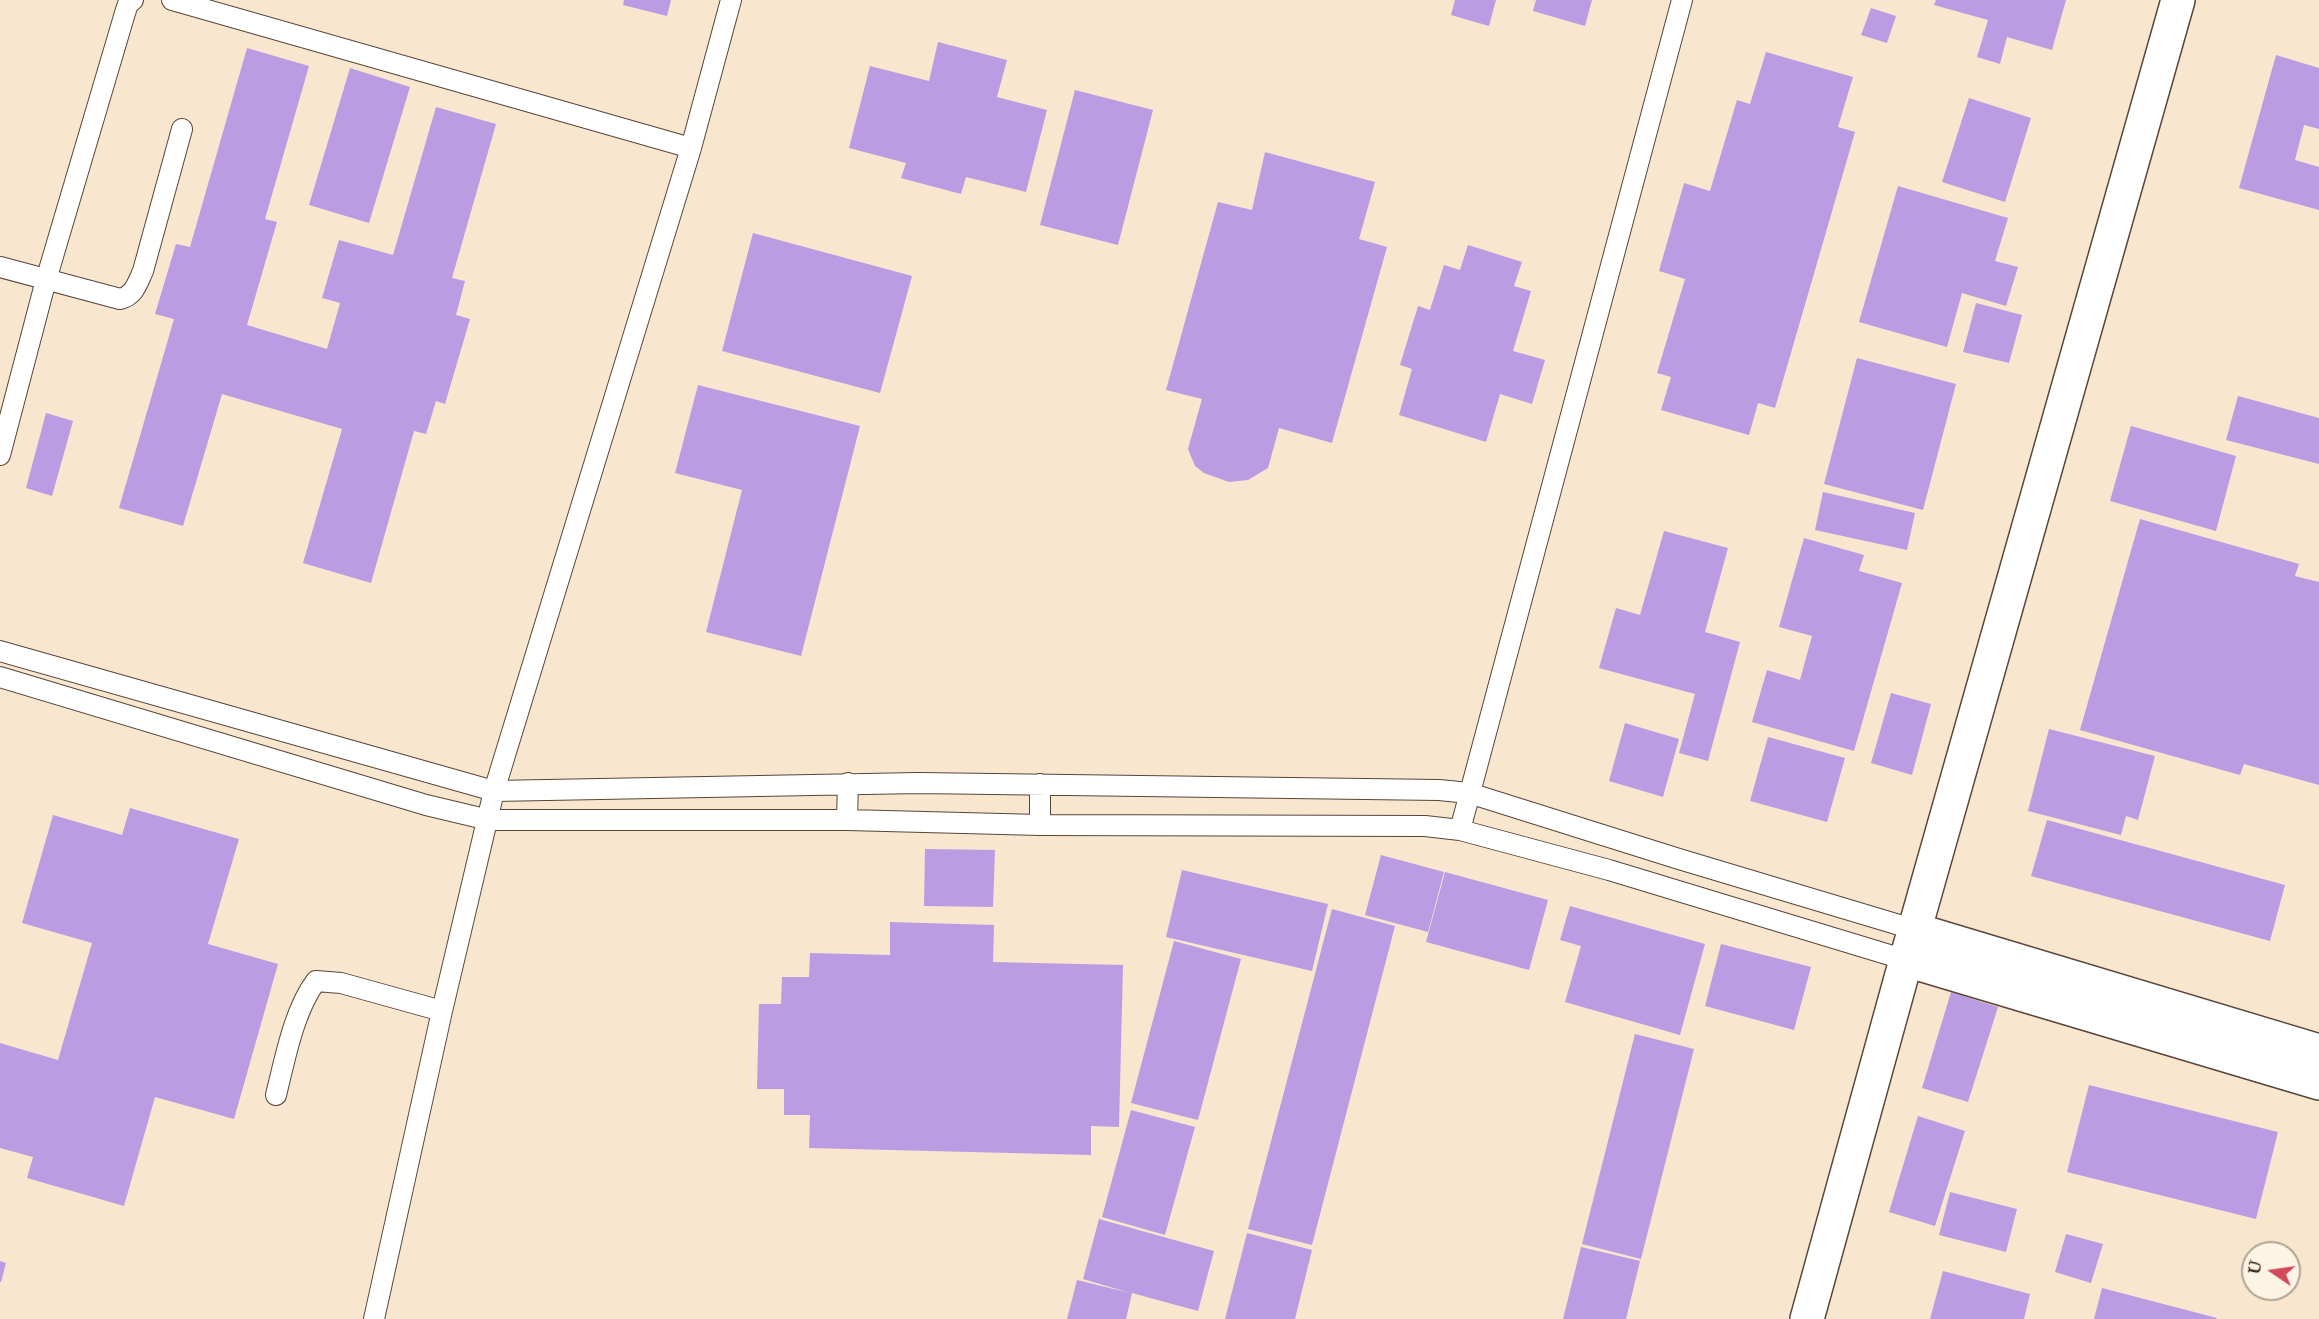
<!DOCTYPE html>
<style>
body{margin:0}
#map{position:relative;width:2319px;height:1319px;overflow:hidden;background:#f8e6cf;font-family:"IM FELL Double Pica",serif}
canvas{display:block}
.north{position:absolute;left:2241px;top:1241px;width:60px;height:60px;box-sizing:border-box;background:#fcf5e5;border:2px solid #afa495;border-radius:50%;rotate:283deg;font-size:16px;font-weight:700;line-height:24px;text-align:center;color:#3b2a1e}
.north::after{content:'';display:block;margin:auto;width:21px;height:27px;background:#d1495b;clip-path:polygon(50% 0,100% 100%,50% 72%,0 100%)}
</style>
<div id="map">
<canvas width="2319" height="1319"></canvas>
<div class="north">U</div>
</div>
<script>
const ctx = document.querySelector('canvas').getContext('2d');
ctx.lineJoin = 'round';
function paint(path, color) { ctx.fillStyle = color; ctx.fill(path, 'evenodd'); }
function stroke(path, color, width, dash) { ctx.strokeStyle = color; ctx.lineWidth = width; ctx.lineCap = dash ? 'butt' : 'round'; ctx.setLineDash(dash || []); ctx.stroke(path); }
const building = new Path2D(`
 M624 0H671L667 16 623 5Z
 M1455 0H1496L1489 26 1451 15Z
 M1536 0H1592L1585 26 1533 11Z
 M1936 0H2066L2052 50 2007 37 2000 64 1977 57 1988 20 1934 5Z
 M1871 8 1896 16 1887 43 1861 35Z
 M938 42 1007 60 997 97 1047 110 1026 192 966 177 961 194 901 178 906 163 849 148 870 66 929 81Z
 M247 48 309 66 265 219 277 222 247 325 327 349 340 303 322 298 339 240 393 255 436 107 496 124 452 278 465 281 456 315 470 319 445 404 436 401 426 434 414 431 371 583 303 563 342 429 222 394 183 526 119 508 174 319 155 314 176 244 190 247Z
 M1766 52 1853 77 1838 127 1855 132 1775 408 1758 403 1749 435 1661 410 1671 377 1657 373 1685 279 1659 271 1684 183 1710 191 1737 100 1750 104Z
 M2276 55 2319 68V129L2304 125 2295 160 2319 167V210L2239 188Z
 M350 68 410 87 369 223 309 205Z
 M1075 90 1153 110 1118 245 1040 225Z
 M1969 98 2031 118 2005 202 1942 182Z
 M1265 152 1375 182 1359 239 1387 247 1332 443 1279 428 1268 468 1248 480 1229 482 1204 473 1195 466 1188 449 1202 399 1166 390 1218 202 1252 210Z
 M1898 186 2008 218 1995 261 2018 267 2006 306 1962 293 1947 347 1859 322Z
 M753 233 912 276 880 393 722 351Z
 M1468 245 1522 262 1514 286 1531 291 1513 351 1545 360 1532 404 1500 394 1486 442 1399 415 1412 369 1400 365 1418 306 1430 310 1444 265 1460 270Z
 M1976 303 2022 315 2009 363 1963 352Z
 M1857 358 1956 384 1923 510 1824 484Z
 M698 385 860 426 801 656 706 632 742 490 675 473Z
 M2238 396 2319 418V464L2226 440Z
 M46 413 73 421 52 496 26 488Z
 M2131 426 2236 456 2216 531 2110 501Z
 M1823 492 1915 513 1907 550 1815 530Z
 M2140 519 2299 564 2295 576 2319 582V785L2244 764 2240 775 2080 730Z
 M1664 531 1728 548 1705 632 1740 642 1708 761 1679 753 1695 694 1599 668 1616 608 1640 615Z
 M1804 538 1864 555 1859 571 1902 583 1854 751 1752 722 1767 670 1800 680 1812 636 1779 627Z
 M1891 693 1931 704 1912 775 1871 763Z
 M1625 723 1679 739 1663 797 1609 781Z
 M2049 729 2155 756 2138 820 2126 816 2121 835 2028 811Z
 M1768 737 1845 758 1827 822 1750 801Z
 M130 808 239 839 208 944 278 964 234 1119 155 1097 124 1206 27 1178 33 1157 0 1148V1043L58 1060 92 943 22 923 53 815 122 835Z
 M2047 820 2285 885 2270 941 2031 876Z
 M925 849 995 850 993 907 924 906Z
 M1381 855 1444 872 1428 932 1365 915Z
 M1182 870 1328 904 1312 971 1166 937Z
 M1445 872 1548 900 1529 970 1426 942Z
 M1570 906 1705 944 1680 1035 1565 1002 1581 946 1560 940Z
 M1332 909 1395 926 1312 1245 1248 1229Z
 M890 922 994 925 993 962 1123 965 1119 1127 1091 1126V1155L809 1148 810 1115H784V1089H757L759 1004H781L782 977H809L810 953 890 955Z
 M1174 941 1241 959 1198 1120 1131 1103Z
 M1721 944 1811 967 1794 1030 1705 1006Z
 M1951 992 1998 1007 1968 1102 1922 1088Z
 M1635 1034 1694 1049 1641 1259 1582 1244Z
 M2089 1085 2278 1132 2256 1219 2067 1172Z
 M1131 1110 1195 1127 1165 1235 1102 1217Z
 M1918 1116 1965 1131 1935 1226 1889 1212Z
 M1950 1192 2017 1209 2006 1252 1939 1235Z
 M1099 1219 1214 1251 1198 1311 1132 1293 1126 1319H1067L1077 1280 1130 1293 1083 1279Z
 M1247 1233 1312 1250 1295 1319H1225Z
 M2066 1234 2103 1244 2091 1283 2055 1272Z
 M1581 1247 1640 1261 1626 1319H1563Z
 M0 1261 6 1263 1 1282H0Z
 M1943 1271 2030 1294 2024 1319H1930Z
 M2102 1288 2217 1318 2216 1319H2094Z`);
const lane = new Path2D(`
 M172 0 691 148
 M0 267 120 299C134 296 137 284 143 271L182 129
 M0 455 46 280 125 13 128 4 133 0
 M0 651 494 791 918 783 1439 790 1469 793 1679 859 1916 930
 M0 677 426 805 489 820H847L1040 825 1425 826 1460 830 1609 870 1906 960
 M847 820 848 783
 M1040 825V784
 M1460 830 1682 0
 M276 1095C285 1059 294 1010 316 981L341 983 442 1011
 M374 1319 442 1011 494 791 691 148 731 0`);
const street = new Path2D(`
 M1916 930 2319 1051
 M1906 960 2319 1083
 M1807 1319 1906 960 2178 0`);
paint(building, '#bb9ce3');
stroke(lane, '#574639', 22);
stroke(street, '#574639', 36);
stroke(lane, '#fff', 20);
stroke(street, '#fff', 33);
</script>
